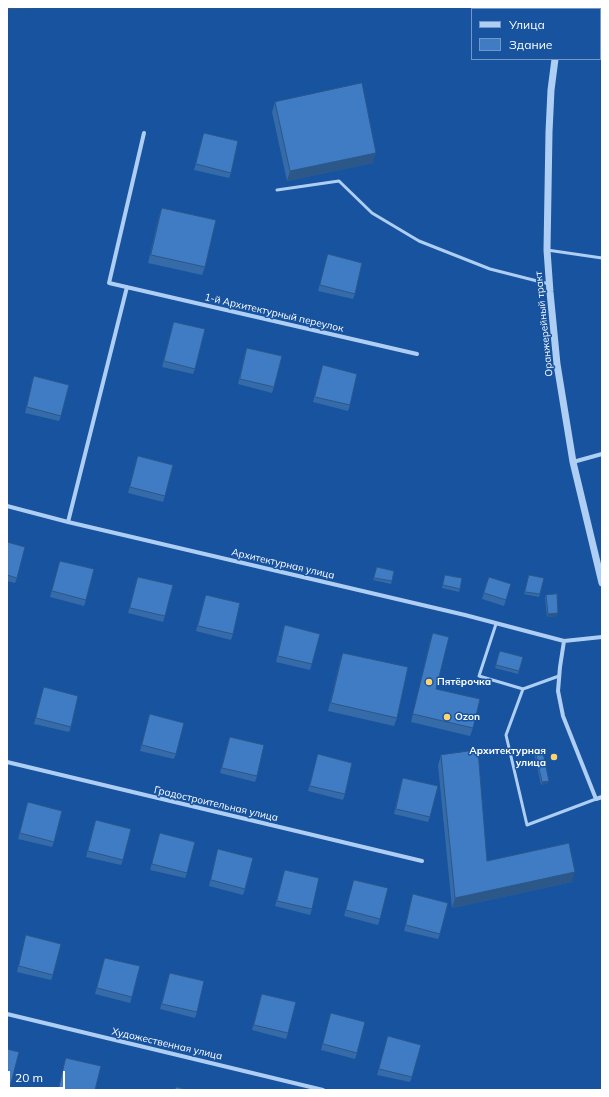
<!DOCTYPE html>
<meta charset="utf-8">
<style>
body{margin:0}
#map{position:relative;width:609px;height:1097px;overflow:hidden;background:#17539e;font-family:Mulish,sans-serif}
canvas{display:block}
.frame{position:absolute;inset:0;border:8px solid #fff;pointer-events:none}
.legend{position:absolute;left:471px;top:8px;width:130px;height:52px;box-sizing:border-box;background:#17539e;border:1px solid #7498c5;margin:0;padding:5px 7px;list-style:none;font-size:12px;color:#fff}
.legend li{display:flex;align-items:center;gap:8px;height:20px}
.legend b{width:20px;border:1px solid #7498c5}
.scale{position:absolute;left:8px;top:1071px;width:57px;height:18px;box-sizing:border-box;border:2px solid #fff;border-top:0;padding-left:5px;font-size:12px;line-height:14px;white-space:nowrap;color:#fff;-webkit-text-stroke:3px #17539e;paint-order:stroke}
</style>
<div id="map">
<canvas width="609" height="1097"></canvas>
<div class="frame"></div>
<ul class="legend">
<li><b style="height:5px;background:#aecef3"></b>Улица</li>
<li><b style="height:11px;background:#3f7cc4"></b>Здание</li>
</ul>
<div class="scale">20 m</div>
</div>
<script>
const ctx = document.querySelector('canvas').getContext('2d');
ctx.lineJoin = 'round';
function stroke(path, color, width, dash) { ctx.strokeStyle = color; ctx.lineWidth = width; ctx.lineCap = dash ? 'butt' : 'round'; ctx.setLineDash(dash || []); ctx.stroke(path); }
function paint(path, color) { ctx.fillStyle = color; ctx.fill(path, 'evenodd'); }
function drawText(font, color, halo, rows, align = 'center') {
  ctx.font = font + ' Mulish,sans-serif'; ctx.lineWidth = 3; ctx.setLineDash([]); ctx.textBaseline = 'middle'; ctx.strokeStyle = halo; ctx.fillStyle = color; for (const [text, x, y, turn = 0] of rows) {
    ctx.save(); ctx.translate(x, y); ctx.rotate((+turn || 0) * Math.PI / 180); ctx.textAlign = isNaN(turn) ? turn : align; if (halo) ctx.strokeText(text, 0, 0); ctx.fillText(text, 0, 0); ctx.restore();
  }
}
const service = new Path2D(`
 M277 190 339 181 372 213 419 241 490 269 549 284
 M547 250 602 258
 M496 624 479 676 523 689 506 735 527 825 596 799
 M523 689 559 676`);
const minor = new Path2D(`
 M144 133 109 283 417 354
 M573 462 602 454
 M7 506 68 522 465 615 564 641 602 637
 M68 522 127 287
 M564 641 560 667 558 691 563 716 596 799 602 797
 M7 762 422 861
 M7 1014 323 1090`);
const tertiary = new Path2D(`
 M566 9 567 7
 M555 59 551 90 549 132 547 250 550 292 557 364 573 462 602 583`);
const wall = new Path2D(`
 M275 102 373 163 287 181 272 112Z
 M204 133 231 173 229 178 194 170 202 139Z
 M162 208 205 267 202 275 148 263 159 216Z
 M328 254 355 294 353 299 318 291 326 260Z
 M174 322 195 369 193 374 162 367 172 327Z
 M247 348 274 387 272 393 238 384 245 353Z
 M323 365 350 405 348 411 313 402 321 371Z
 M34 376 61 416 59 421 25 413 32 382Z
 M138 456 165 496 163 502 128 493 136 462Z
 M7 542 17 578 15 583 7 581Z
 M60 561 86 600 84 606 50 597Z
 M377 567 392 581 391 584 373 580Z
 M445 575 460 589 459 592 442 588Z
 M529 575 540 594 539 597 524 594Z
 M138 577 165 616 163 622 128 613 136 582Z
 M487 582 506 600 504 606 482 599Z
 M206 595 233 634 231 640 196 631 204 600Z
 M546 595 557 616 547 617 545 598Z
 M285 625 312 664 310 670 276 662 283 630Z
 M433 633 436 689 473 728 470 736 411 722 430 641Z
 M500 651 523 657 518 674 495 668Z
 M343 653 397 718 394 726 328 711 340 661Z
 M44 687 71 727 69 732 34 724 42 693Z
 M150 714 176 754 174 759 140 751 148 720Z
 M230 737 257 776 255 782 220 773 228 742Z
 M535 750 548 783 541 785 534 753Z
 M318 754 345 794 343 800 308 791 316 760Z
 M441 755 487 861 572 882 452 908 438 765Z
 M403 778 430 817 428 822 394 814 401 783Z
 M28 802 54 842 52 847 18 839 26 808Z
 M96 820 123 860 121 865 86 857 94 825Z
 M160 833 187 873 185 878 150 870 158 839Z
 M218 849 245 889 243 895 209 886 216 855Z
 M285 870 312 909 310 915 275 906 283 875Z
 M354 880 380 919 378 925 344 916Z
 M413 894 440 934 438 939 404 931 411 900Z
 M26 935 53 975 51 980 17 972 24 941Z
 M105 958 132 997 130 1003 95 994 103 963Z
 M170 973 197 1012 195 1018 160 1009 168 978Z
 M262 994 288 1033 286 1039 252 1030 260 999Z
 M331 1013 357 1053 355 1059 321 1050 329 1019Z
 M388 1036 412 1077 410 1082 377 1075Z
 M7 1049 11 1083 9 1088H7Z
 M66 1058 95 1090H58Z`);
const shadedWall = new Path2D(`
 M7 7H58L7 10Z
 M376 153 373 163 287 181 290 171Z
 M558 613 557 616 547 617 548 614Z
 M549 781 548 783 541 785 542 782Z
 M575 872 572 882 452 908 455 898Z`);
const building = new Path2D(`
 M362 83 376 153 290 171 275 102Z
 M204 133 238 141 231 173 196 164Z
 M162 208 216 220 205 267 151 255Z
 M328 254 362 263 355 294 320 285Z
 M174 322 205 329 195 369 164 361Z
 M247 348 282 356 274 387 240 379Z
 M323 365 357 374 350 405 315 397Z
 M34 376 69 385 61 416 27 407Z
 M138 456 173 465 165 496 130 487Z
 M7 542 25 547 17 578 7 575Z
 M60 561 94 569 86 600 52 591Z
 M377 567 394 571 392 581 374 578Z
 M445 575 462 578 460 589 443 585Z
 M529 575 544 578 540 594 525 592Z
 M138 577 173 585 165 616 130 608Z
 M489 577 511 584 506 600 484 593Z
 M557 594 558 613 548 614 546 595Z
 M206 595 240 603 233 634 198 626Z
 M285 625 320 634 312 664 278 656Z
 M433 633 449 637 436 689 480 699 473 728 413 714Z
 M500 651 523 657 519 671 496 665Z
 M343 653 408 667 397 718 331 703Z
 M44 687 78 696 71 727 36 718Z
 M150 714 184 723 176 754 142 745Z
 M230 737 264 745 257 776 222 768Z
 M542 748 549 781 542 782 535 750Z
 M478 750 487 861 569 843 575 872 455 898 441 755Z
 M318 754 352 763 345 794 310 786Z
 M403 778 438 786 430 817 396 809Z
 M28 802 62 811 54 842 20 833Z
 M96 820 131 829 123 860 88 851Z
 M160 833 195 842 187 873 152 864Z
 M218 849 253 858 245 889 211 880Z
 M285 870 319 878 312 909 277 901Z
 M354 880 388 888 380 919 346 910Z
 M413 894 448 903 440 934 406 925Z
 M26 935 61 944 53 975 19 966Z
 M105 958 140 966 132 997 97 988Z
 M170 973 204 981 197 1012 162 1004Z
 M262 994 296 1002 288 1033 254 1025Z
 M331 1013 365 1022 357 1053 323 1044Z
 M388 1036 421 1045 412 1077 379 1069Z
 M7 1049 19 1052 11 1083 7 1082Z
 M66 1058 101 1066 95 1090H65L59 1088Z
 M176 1087 189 1090H175Z`);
const markers = [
 [429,682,4,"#ffd470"],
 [447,717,4,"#ffd470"],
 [554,757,4,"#ffd470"]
];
const streetNames = [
 ["1-й Архитектурный переулок",274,313,13],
 ["Оранжерейный тракт",544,324,-96],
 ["Архитектурная улица",283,564,13],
 ["Градостроительная улица",216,804,13],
 ["Художественная улица",167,1044,13]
];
const poiNames = [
 ["Пятёрочка",437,682],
 ["Ozon",455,717],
 ["Архитектурная",546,751,"right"],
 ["улица",546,763,"right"]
];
stroke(service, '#aecef3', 3);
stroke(minor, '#aecef3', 4);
stroke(tertiary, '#aecef3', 7);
paint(wall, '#366ba9');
paint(shadedWall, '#2c5789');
paint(building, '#3f7cc4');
stroke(building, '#2c5789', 1);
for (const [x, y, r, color] of markers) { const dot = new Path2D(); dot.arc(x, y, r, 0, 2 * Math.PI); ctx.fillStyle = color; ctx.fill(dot); stroke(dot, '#17539e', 1.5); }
drawText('10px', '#fff', '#17539e', streetNames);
drawText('bold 10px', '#fff', '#17539e', poiNames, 'left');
</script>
